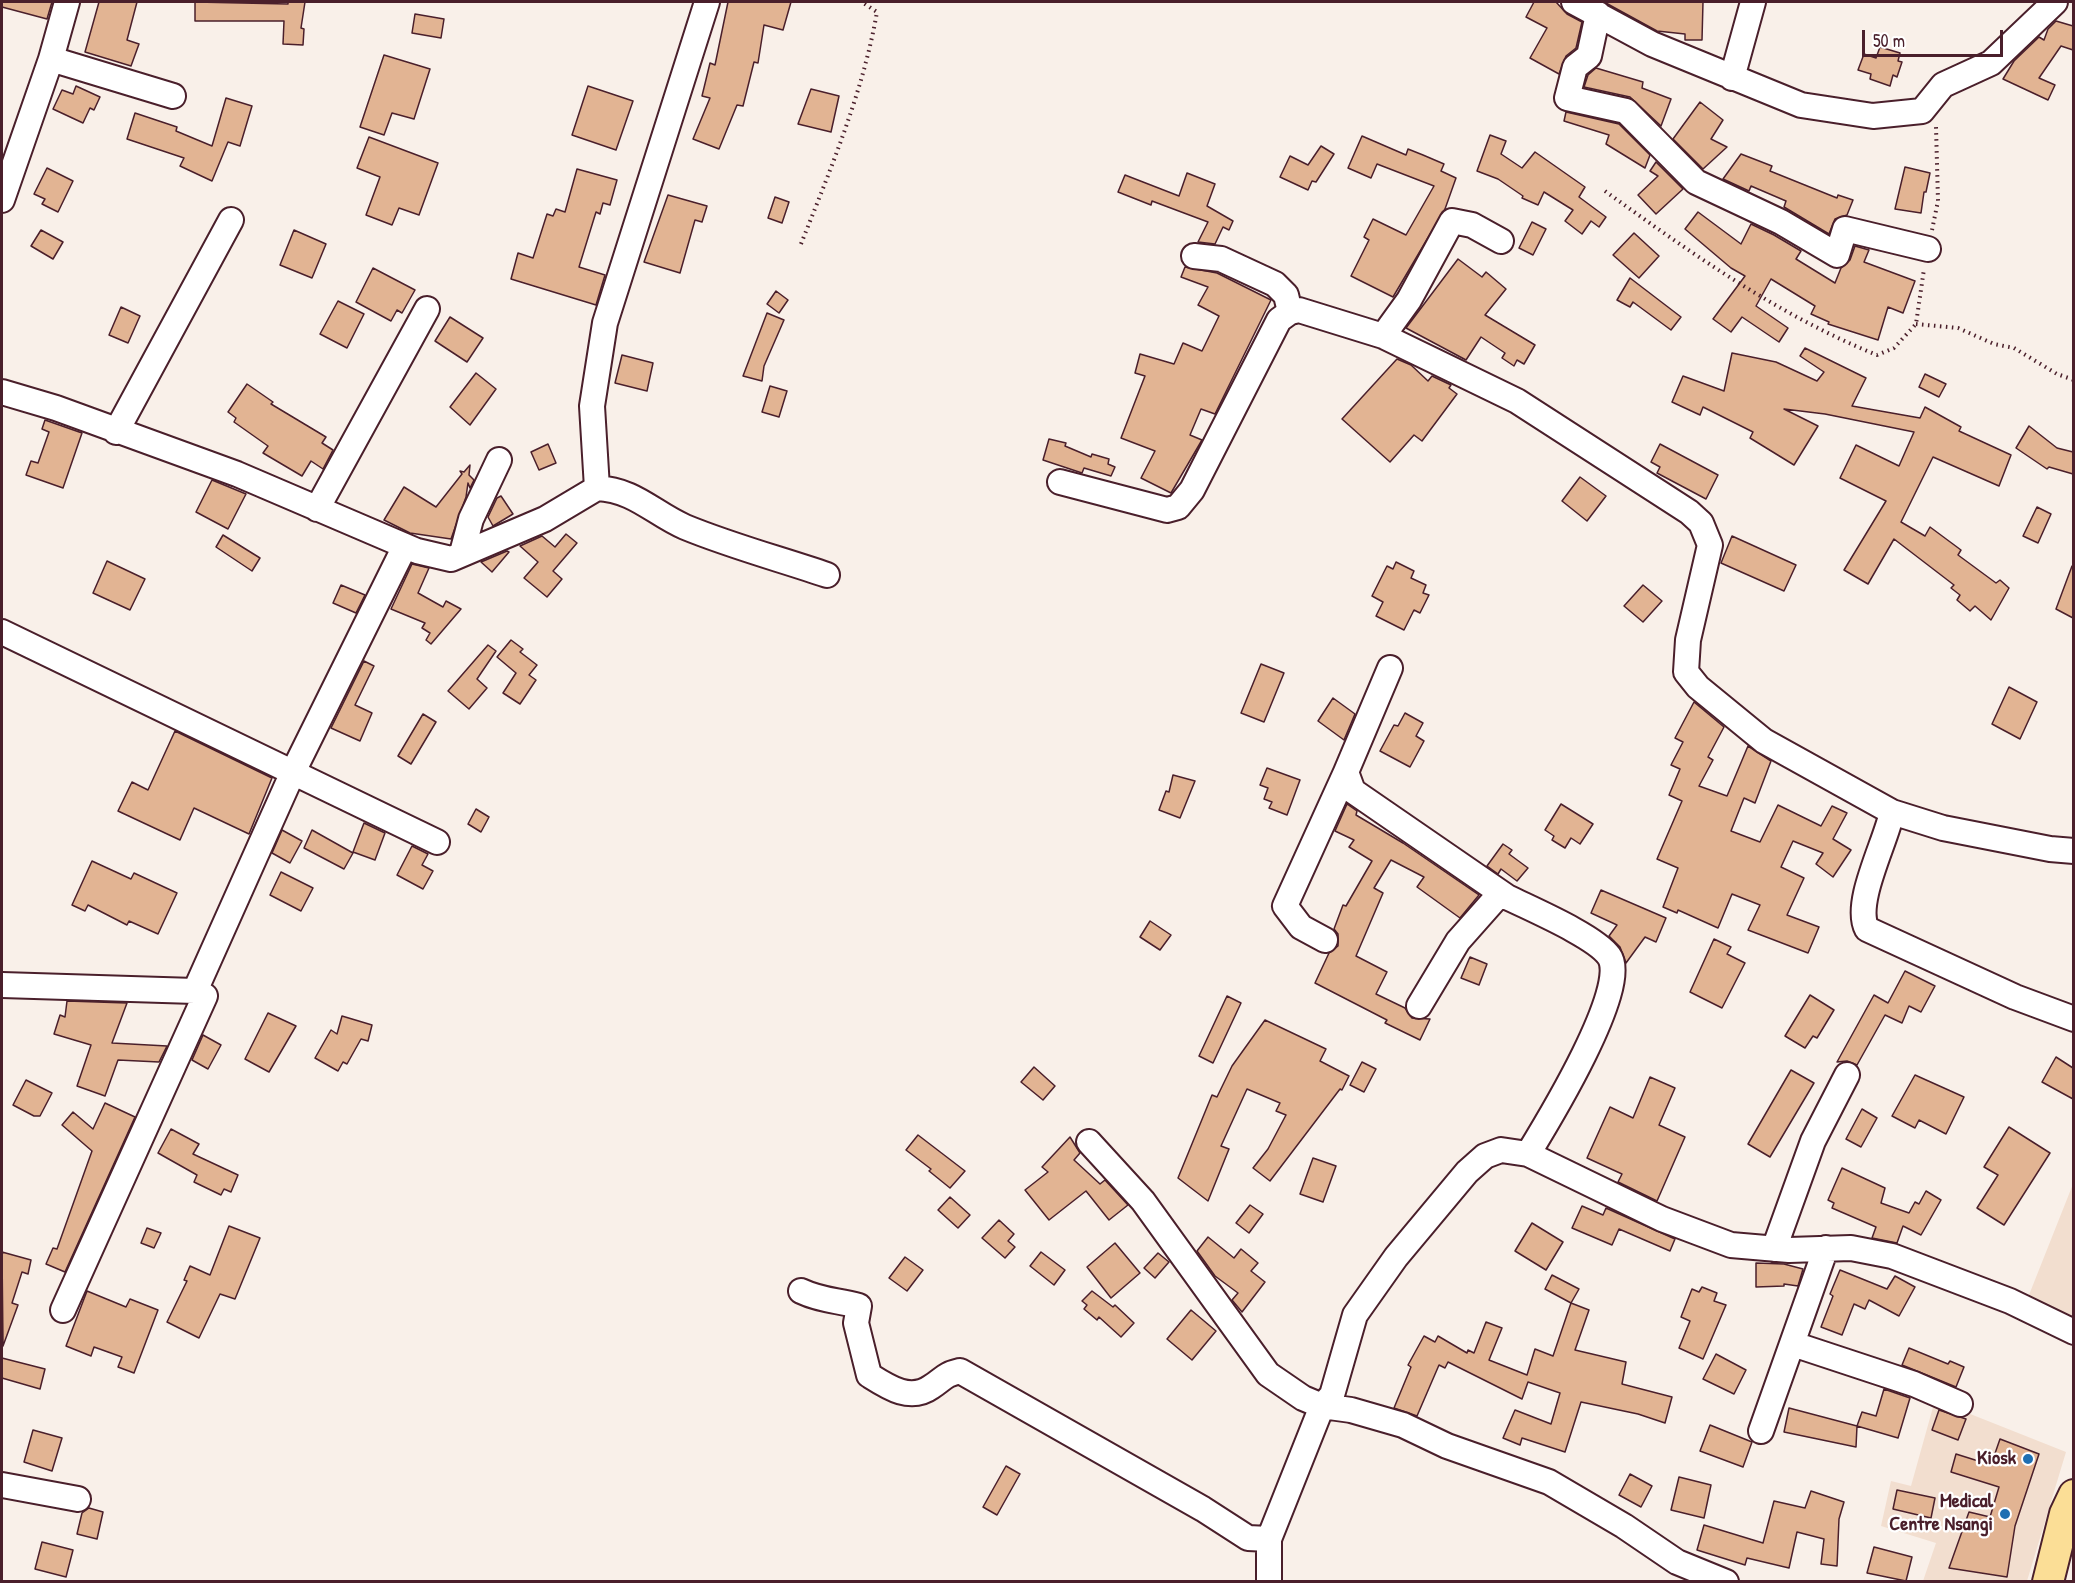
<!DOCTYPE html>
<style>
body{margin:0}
#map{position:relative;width:2075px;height:1583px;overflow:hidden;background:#f9f0e9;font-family:"Patrick Hand",sans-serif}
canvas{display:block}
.frame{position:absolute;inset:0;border:3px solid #4a1f2b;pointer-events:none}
.scale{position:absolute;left:1862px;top:30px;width:141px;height:27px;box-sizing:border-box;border:3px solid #4a1f2b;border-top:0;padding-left:8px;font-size:18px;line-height:21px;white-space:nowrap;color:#4a1f2b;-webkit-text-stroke:4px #fff;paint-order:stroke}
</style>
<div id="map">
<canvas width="2075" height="1583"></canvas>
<div class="frame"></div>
<div class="scale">50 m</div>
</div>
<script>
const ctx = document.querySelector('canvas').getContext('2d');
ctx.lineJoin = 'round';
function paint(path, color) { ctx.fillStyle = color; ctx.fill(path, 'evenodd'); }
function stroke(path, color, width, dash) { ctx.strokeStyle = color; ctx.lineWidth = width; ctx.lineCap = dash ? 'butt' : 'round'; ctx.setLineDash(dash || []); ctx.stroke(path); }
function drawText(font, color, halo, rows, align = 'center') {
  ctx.font = font + ' "Patrick Hand",sans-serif'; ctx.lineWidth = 4.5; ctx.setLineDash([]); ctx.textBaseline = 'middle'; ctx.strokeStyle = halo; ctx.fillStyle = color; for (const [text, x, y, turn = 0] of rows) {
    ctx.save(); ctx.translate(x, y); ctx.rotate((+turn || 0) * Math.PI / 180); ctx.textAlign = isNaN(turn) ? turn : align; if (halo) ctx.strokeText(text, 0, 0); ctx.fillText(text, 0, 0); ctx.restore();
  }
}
const built = new Path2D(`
 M2073 1184V1322L2027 1300Z
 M1935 1400 2066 1452 2027 1581H1923L1936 1543 1881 1526 1891 1481 1911 1486Z`);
const building = new Path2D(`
 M2 2H52L47 19 2 7Z
 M99 2H137L127 40 139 44 131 66 85 52Z
 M195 2 288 4V2H305L301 28 304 29 303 45 283 44 284 21H195Z
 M728 2H791L783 30 764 25 758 63 754 62 743 106 737 105 719 149 693 139 710 98 702 96 710 63 715 65Z
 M1534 2H1556L1567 14 1582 22 1576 48 1566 56 1559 74 1530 58 1547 28 1526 17Z
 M1604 2H1703L1702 40H1685V34L1657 31Z
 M415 14 444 19 441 38 412 33Z
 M2056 21 2073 26V50L2061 46 2039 78 2055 85 2048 100 2003 79 2014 61 2039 37 2044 40 2048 29Z
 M1880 47 1900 53 1898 61 1902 62 1897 77 1893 75 1890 86 1870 79 1871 74 1858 70 1864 54 1876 58Z
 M384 55 430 69 414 119 392 113 384 135 360 127Z
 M1596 68 1643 82 1642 88 1671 99 1661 126 1630 97 1584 87 1588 75Z
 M76 86 100 97 94 110 90 108 83 123 53 109 62 90 73 94Z
 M588 86 633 101 616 150 572 135Z
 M811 89 839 96 831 132 798 124Z
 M226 98 252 106 240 146 228 142 212 181 180 166 184 158 127 139 135 113 177 127 176 131 212 146Z
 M1700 102 1723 120 1711 139 1727 147 1703 169 1673 139Z
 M1566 112 1619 124 1650 155 1645 168 1606 144 1609 135 1564 121Z
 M1490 135 1506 141 1501 154 1522 168 1535 152 1585 187 1579 197 1606 217 1599 227 1591 221 1582 234 1565 221 1573 210 1544 192 1538 205 1522 198 1523 196 1498 179 1477 171Z
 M1362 136 1406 155 1408 149 1423 155 1444 164 1441 171 1456 178 1445 209 1393 297 1351 276 1369 240 1364 237 1373 219 1406 235 1434 186 1377 164 1371 178 1348 168Z
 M369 137 438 163 419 215 399 208 392 225 366 215 380 177 357 168Z
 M1321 146 1334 154 1316 182 1312 181 1308 190 1280 177 1290 156 1308 165Z
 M1741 154 1772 166 1770 171 1837 198 1838 195 1853 200 1847 215 1835 219 1829 234 1784 207 1786 201 1751 186 1749 191 1723 179Z
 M1656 162 1683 189 1656 214 1638 195 1658 176 1650 171Z
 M1905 167 1930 173 1926 192H1924L1921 213 1895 209Z
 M47 168 73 181 58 212 42 204 45 199 34 194Z
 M577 169 617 180 610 205 603 203 600 214 596 212 579 267 605 275 596 305 511 279 518 253 533 258 547 214 553 216 556 209 565 212Z
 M1187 173 1215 184 1207 206 1233 221 1229 230 1223 227 1215 244 1198 242 1208 222 1152 201 1151 205 1118 192 1125 175 1179 196Z
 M668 195 707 206 702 222 695 220 680 273 644 262Z
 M775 197 789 202 782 223 768 218Z
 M1698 212 1741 244 1751 224 1774 235 1801 251 1796 259 1835 283 1841 268 1850 260 1855 246 1869 250 1864 262 1915 281 1903 313 1888 307 1878 340 1828 324 1829 322 1811 314 1815 306 1771 279 1756 306 1788 328 1779 342 1742 317 1731 332 1713 319 1745 276 1731 268 1685 229Z
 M1532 222 1546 229 1533 255 1519 248Z
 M41 230 63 242 53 259 31 246Z
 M294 230 326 244 312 278 280 265Z
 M1634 233 1659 256 1639 278 1613 255Z
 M1458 259 1482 277 1486 272 1506 289 1485 315 1535 345 1524 364 1517 360 1514 366 1502 358 1505 353 1481 337 1466 360 1406 328Z
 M1185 267 1217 273 1271 300 1215 414 1201 409 1190 435 1202 440 1171 493 1141 478 1155 451 1121 438 1145 376 1135 373 1140 354 1174 364 1183 343 1202 351 1219 316 1198 305 1208 287 1181 277Z
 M373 268 415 290 402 313 397 310 391 321 356 302Z
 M1630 278 1681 317 1671 330 1633 302 1630 307 1617 300Z
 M776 291 788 300 779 313 767 304Z
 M338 301 364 314 347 348 320 334Z
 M121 307 140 316 128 343 109 335Z
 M767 313 784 320 764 366 762 381 743 376Z
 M450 317 483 338 467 362 435 341Z
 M1805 348 1866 378 1852 406 1920 418 1925 407 1961 427 1959 431 2011 455 1999 486 1933 457 1901 522 1925 536 1930 527 1961 550 1958 555 1996 583 2000 580 2009 588 1991 620 1975 606 1970 611 1957 600 1960 595 1951 588 1954 585 1894 539 1868 584 1844 570 1886 501 1840 478 1856 445 1899 466 1914 432 1825 414 1784 409 1818 426 1794 465 1750 438 1753 432 1703 407 1700 415 1672 402 1683 376 1724 391 1732 353 1776 362 1817 381 1824 372 1800 356Z
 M622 355 653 363 647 391 615 383Z
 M1397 359 1411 365 1428 381 1432 376 1451 385 1449 388 1457 394 1422 441 1414 435 1390 462 1342 419Z
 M476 373 496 389 470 425 450 407Z
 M1925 374 1946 384 1939 397 1919 387Z
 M247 384 273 402 271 404 326 437 322 443 333 450 323 469 311 461 302 476 263 453 268 446 234 422 236 418 228 412Z
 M770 386 787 391 779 417 762 412Z
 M45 420 82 433 63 488 26 475 31 461 38 463 49 432 42 429Z
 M2029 426 2057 448 2073 452V474L2049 467 2047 469 2016 448Z
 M1049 439 1066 443 1065 446 1091 457 1092 454 1109 459 1108 464 1115 467 1111 476 1084 468 1082 473 1043 460Z
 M548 444 556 463 539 470 531 452Z
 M1660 444 1718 475 1706 499 1657 473 1660 467 1651 462Z
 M470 465 469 475 474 480 470 488 468 483 466 497 451 539 410 533 384 520 404 487 436 507 462 474 460 471 464 472Z
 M1580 477 1606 496 1587 521 1562 501Z
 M212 480 246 494 228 529 196 512Z
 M501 496 513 514 493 526 488 517 497 498Z
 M2037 507 2051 514 2038 543 2023 536Z
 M566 534 577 543 553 571 562 579 547 597 524 578 538 562 520 546 542 536 555 547Z
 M223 535 260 558 252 571 216 547Z
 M1732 536 1796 565 1784 591 1721 563Z
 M507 551 509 552 492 572 481 562Z
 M107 561 145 579 130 610 93 593Z
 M1396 562 1414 571 1411 578 1426 585 1423 593 1429 595 1420 613 1414 610 1404 630 1376 616 1383 602 1372 596 1387 566 1393 569Z
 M412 564 429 568 418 593 443 607 446 601 461 609 431 644 426 640 430 633 422 628 425 623 391 609Z
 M2072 566H2073V618L2056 609Z
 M341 585 365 595 356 613 333 603Z
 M1643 585 1662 601 1643 622 1624 606Z
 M511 640 523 649 520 652 537 665 529 675 536 680 520 704 503 693 516 673 497 657Z
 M488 645 496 651 477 679 487 688 469 709 448 691Z
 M364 661 374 666 355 705 372 713 360 741 331 728Z
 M1261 664 1284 673 1264 722 1241 713Z
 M2009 687 2037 702 2020 739 1992 724Z
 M1333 698 1355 714 1344 740 1318 721Z
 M1694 702 1724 727 1708 757 1713 760 1699 786 1727 796 1748 746 1771 761 1755 803 1744 798 1731 831 1760 842 1778 805 1821 826 1832 806 1847 813 1833 839 1851 850 1833 877 1816 864 1823 853 1793 841 1781 867 1804 878 1787 915 1819 927 1808 953 1748 930 1760 905 1732 894 1718 928 1678 910 1677 913 1663 907 1678 868 1657 859 1682 801 1669 795 1680 769 1671 765 1683 742 1675 738Z
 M1405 713 1423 723 1416 736 1424 741 1410 767 1380 751 1394 725 1398 726Z
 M423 714 436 722 411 764 398 756Z
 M175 731 272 778 249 834 194 808 180 840 118 811 132 782 148 790Z
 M1267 768 1300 780 1287 815 1269 808 1272 802 1264 799 1268 788 1260 785Z
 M1173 775 1195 781 1180 818 1159 810 1166 791 1169 792Z
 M1347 804 1357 811 1356 815 1403 843 1479 895 1460 918 1417 887 1424 877 1391 860 1374 888 1383 893 1356 956 1387 972 1376 994 1405 1008 1412 1018 1430 1019 1420 1040 1385 1023 1387 1020 1315 983 1329 953 1338 946V934L1334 929 1343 905 1346 906 1372 861 1349 847 1354 840 1335 831Z
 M1561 804 1593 824 1580 844 1571 838 1565 848 1552 840 1554 836 1545 830Z
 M476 809 489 817 481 832 468 824Z
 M364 823 385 833 375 860 353 852Z
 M282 830 302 841 290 863 272 853Z
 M312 830 353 853 344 869 304 848Z
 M1503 844 1512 850 1509 854 1528 868 1517 881 1501 869 1498 874 1487 866Z
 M412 846 428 854 422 865 433 871 423 889 397 875Z
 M92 861 131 879 134 873 177 893 158 934 129 921 127 925 88 905 85 911 72 905Z
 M281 872 313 888 301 911 270 895Z
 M1601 890 1666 918 1656 942 1645 937 1626 963 1620 947 1609 936 1617 925 1591 913Z
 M1150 921 1171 935 1160 950 1140 937Z
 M1714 939 1731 947 1727 954 1745 963 1722 1008 1690 992Z
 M1470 957 1487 964 1479 985 1461 978Z
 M1905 971 1935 986 1921 1012 1909 1006 1902 1023 1885 1015 1857 1065 1847 1061 1837 1062 1874 995 1888 1003Z
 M1810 995 1834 1010 1817 1038 1813 1036 1805 1048 1785 1036Z
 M1227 996 1241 1003 1213 1063 1199 1056Z
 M67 1001 127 1003 112 1043 167 1046 159 1062 118 1060 105 1096 77 1086 91 1045 54 1034 60 1015 65 1017Z
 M268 1013 296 1026 269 1072 245 1059Z
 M342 1016 372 1025 368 1041 361 1039 347 1064 343 1062 338 1071 315 1058 331 1030 337 1034Z
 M1265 1020 1326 1049 1320 1061 1349 1076 1342 1090 1340 1089 1270 1181 1253 1168 1268 1149 1286 1115 1276 1111 1280 1103 1247 1089 1221 1146 1229 1149 1208 1201 1178 1178 1212 1095 1217 1097 1232 1066Z
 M203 1035 221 1045 208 1069 192 1060Z
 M2056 1057 2073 1068V1099L2042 1082Z
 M1362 1062 1376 1069 1364 1092 1350 1085Z
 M1034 1067 1055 1086 1043 1100 1021 1082Z
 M1791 1070 1814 1083 1770 1157 1748 1144Z
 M1915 1075 1964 1097 1946 1134 1919 1120 1915 1128 1892 1116Z
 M1650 1077 1675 1088 1659 1125 1685 1137 1657 1201 1618 1182 1622 1174 1587 1158 1610 1107 1633 1118Z
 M26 1080 52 1093 40 1116H34L13 1105Z
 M105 1103 135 1117 65 1272 46 1264 53 1248 57 1249 92 1151 62 1125 73 1112 93 1129Z
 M1862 1109 1877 1118 1861 1147 1846 1139Z
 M2009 1127 2050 1153 2004 1225 1977 1208 1998 1175 1984 1167Z
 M171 1129 199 1144 193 1154 238 1175 231 1192 224 1189 221 1195 194 1182 197 1175 158 1153Z
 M918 1135 965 1171 950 1188 929 1171 931 1169 906 1150Z
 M1070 1137 1080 1153 1074 1160 1100 1184 1105 1180 1128 1205 1109 1220 1086 1191 1049 1220 1025 1190 1048 1172 1042 1167Z
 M1313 1158 1336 1166 1323 1202 1300 1194Z
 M1842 1168 1885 1188 1881 1203 1909 1213 1915 1202 1919 1204 1926 1191 1941 1200 1921 1235 1903 1226 1897 1243 1872 1238 1876 1227 1832 1208 1834 1203 1828 1200Z
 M950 1197 970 1215 958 1228 938 1210Z
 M1250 1205 1263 1214 1249 1233 1236 1223Z
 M1582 1206 1603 1215 1606 1208 1675 1239 1670 1251 1619 1229 1612 1245 1572 1228Z
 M999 1220 1014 1234 1008 1241 1015 1247 1005 1258 982 1238Z
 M1532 1223 1563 1242 1546 1270 1515 1251Z
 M229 1226 260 1238 235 1299 220 1294 199 1338 167 1322 187 1281 184 1280 190 1266 210 1275Z
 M147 1228 161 1233 154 1248 141 1243Z
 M1208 1237 1234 1258 1241 1249 1258 1263 1251 1271 1265 1282 1242 1312 1232 1300 1238 1293 1215 1276 1197 1251Z
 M1115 1243 1140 1273 1111 1298 1087 1267Z
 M2 1252 31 1260 28 1274 22 1272 12 1303 18 1305 3 1346Z
 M1041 1252 1065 1270 1054 1285 1030 1266Z
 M1158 1253 1169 1262 1155 1278 1144 1268Z
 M905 1257 923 1270 907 1291 889 1278Z
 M1756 1263 1784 1264 1803 1269 1798 1286 1784 1284V1286L1756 1287Z
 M1840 1270 1887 1289 1895 1276 1915 1287 1899 1316 1869 1300 1865 1309 1854 1304 1842 1335 1821 1327 1833 1296 1830 1294Z
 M1552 1275 1579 1289 1571 1303 1545 1289Z
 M1702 1287 1717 1293 1714 1301 1726 1305 1703 1359 1679 1348 1690 1321 1681 1317 1692 1289 1699 1292Z
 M87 1291 126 1307 130 1299 158 1310 134 1373 118 1367 122 1357 94 1347 91 1356 66 1346Z
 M1092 1291 1113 1307 1115 1305 1134 1323 1121 1337 1099 1317 1097 1320 1084 1309 1087 1305 1082 1301Z
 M1571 1303 1589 1310 1575 1350 1626 1362 1622 1384 1672 1397 1665 1423 1638 1414 1581 1402 1565 1452 1522 1438 1520 1445 1503 1438 1515 1410 1551 1424 1560 1393 1528 1382 1522 1399 1448 1362 1445 1368 1439 1365 1417 1416 1394 1408 1411 1367 1408 1365 1424 1336 1435 1342 1438 1336 1467 1353 1468 1350 1474 1353 1486 1322 1502 1328 1489 1360 1527 1375 1535 1349 1553 1356Z
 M1191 1310 1216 1331 1192 1360 1167 1339Z
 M1909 1348 1948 1364 1950 1361 1964 1367 1956 1387 1902 1365Z
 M1716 1354 1746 1370 1734 1394 1703 1379Z
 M2 1358 45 1369 40 1389 2 1378Z
 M1884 1389 1910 1398 1898 1438 1857 1426 1862 1412 1876 1416Z
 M1789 1408 1857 1426 1856 1447 1784 1432Z
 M1939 1410 1966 1419 1958 1440 1932 1430Z
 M1710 1425 1752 1442 1743 1467 1700 1451Z
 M33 1430 62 1438 52 1471 24 1462Z
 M2000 1439 2039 1454 2015 1526 2007 1577 1949 1568 1969 1512 1990 1517 1999 1487 1951 1472 1956 1454 1991 1465Z
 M1006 1466 1020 1474 997 1515 983 1507Z
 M1630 1474 1652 1486 1641 1507 1619 1495Z
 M1679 1477 1711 1485 1704 1518 1671 1510Z
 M1897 1490 1935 1498 1931 1518 1893 1509Z
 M1811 1491 1844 1502 1839 1519 1837 1566 1821 1564 1824 1539 1797 1532 1789 1568 1747 1558 1745 1565 1697 1550 1704 1525 1763 1543 1774 1501 1805 1508Z
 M89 1508 103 1512 97 1539 77 1534 82 1513Z
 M42 1542 73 1550 66 1577 35 1569Z
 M1874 1547 1912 1557 1906 1581 1867 1573Z`);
const path = new Path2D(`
 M1605 191C1691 253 1778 315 1877 355L1894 348 1916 324 1924 269
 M1932 230 1938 201 1936 127
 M801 244C831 168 863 92 877 12L862 2
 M1916 324 1958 328 1994 344 2014 348 2057 374 2074 380`);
const minor = new Path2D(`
 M1574 2 1652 44 1801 105 1873 116 1922 111 1943 85 1991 63 2055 2
 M1598 14 1589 56 1575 67 1567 98 1626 111 1696 182 1781 222 1837 255 1845 229 1928 249
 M51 59 173 96
 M1732 78 1753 2
 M2 200 51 59 67 2
 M1194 256 1221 259 1275 284 1286 295 1290 312
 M1383 336 1409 300 1452 221 1472 225 1501 241
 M2 392 56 408 237 474 417 551 451 559 545 519 597 488C635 490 653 513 685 527 731 546 780 559 827 575
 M116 432 231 220
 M1060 482 1167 510 1178 507 1192 490 1279 320 1290 312 1299 310 1383 336 1517 401 1689 512 1701 523 1710 545 1688 640 1686 672 1698 687 1764 741 1892 812 1943 828 2050 849 2074 851
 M597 488 592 406 605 323 707 2
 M317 509 427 309
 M462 553 471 519 499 460
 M2 632 437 842
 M1390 668 1346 772 1353 791 1507 897
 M1892 812C1886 842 1853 903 1867 929L2015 997 2074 1019
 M1325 940 1301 927 1285 906 1346 772
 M2 985 195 991 205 996 63 1310
 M195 991 293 772 405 546
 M1419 1006 1458 941 1497 897H1507C1531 909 1595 936 1609 956 1631 986 1547 1123 1528 1154
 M1089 1142 1143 1201 1268 1374 1303 1398 1322 1406 1351 1410 1403 1425 1447 1446 1549 1482 1624 1526 1677 1562 1726 1582
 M1774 1249 1813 1141 1847 1075
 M801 1291C822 1301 837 1300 859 1306L856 1323 869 1375C888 1387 910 1402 931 1387 944 1379 943 1375 960 1371L1203 1509 1248 1538 1269 1539
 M1793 1344 1914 1384 1960 1404
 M1761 1431 1826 1248
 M2 1485 78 1499
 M1269 1582V1539L1322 1406 1332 1395 1355 1315 1396 1257 1467 1172 1485 1156 1501 1150 1528 1154 1662 1219 1731 1245 1789 1250 1851 1248 1892 1256 2010 1301 2074 1332`);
const major = new Path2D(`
 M2048 1582 2065 1514 2074 1495`);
const markers = [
 [2028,1459,6,"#1f6fb2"],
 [2005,1514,6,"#1f6fb2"]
];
const poiNames = [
 ["Kiosk",2016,1459],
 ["Medical",1993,1502],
 ["Centre Nsangi",1993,1525]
];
paint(built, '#f2decf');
paint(building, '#e2b493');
stroke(building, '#4a1f2b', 1.5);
stroke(minor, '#4a1f2b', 28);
stroke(major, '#4a1f2b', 34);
stroke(path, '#4a1f2b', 4, [1.5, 4.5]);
stroke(minor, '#fff', 24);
stroke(major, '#fbde96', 30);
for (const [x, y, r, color] of markers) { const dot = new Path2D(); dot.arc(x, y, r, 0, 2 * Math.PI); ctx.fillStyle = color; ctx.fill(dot); stroke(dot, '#fff', 2); }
drawText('bold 20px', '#4a1f2b', '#fff', poiNames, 'right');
</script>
